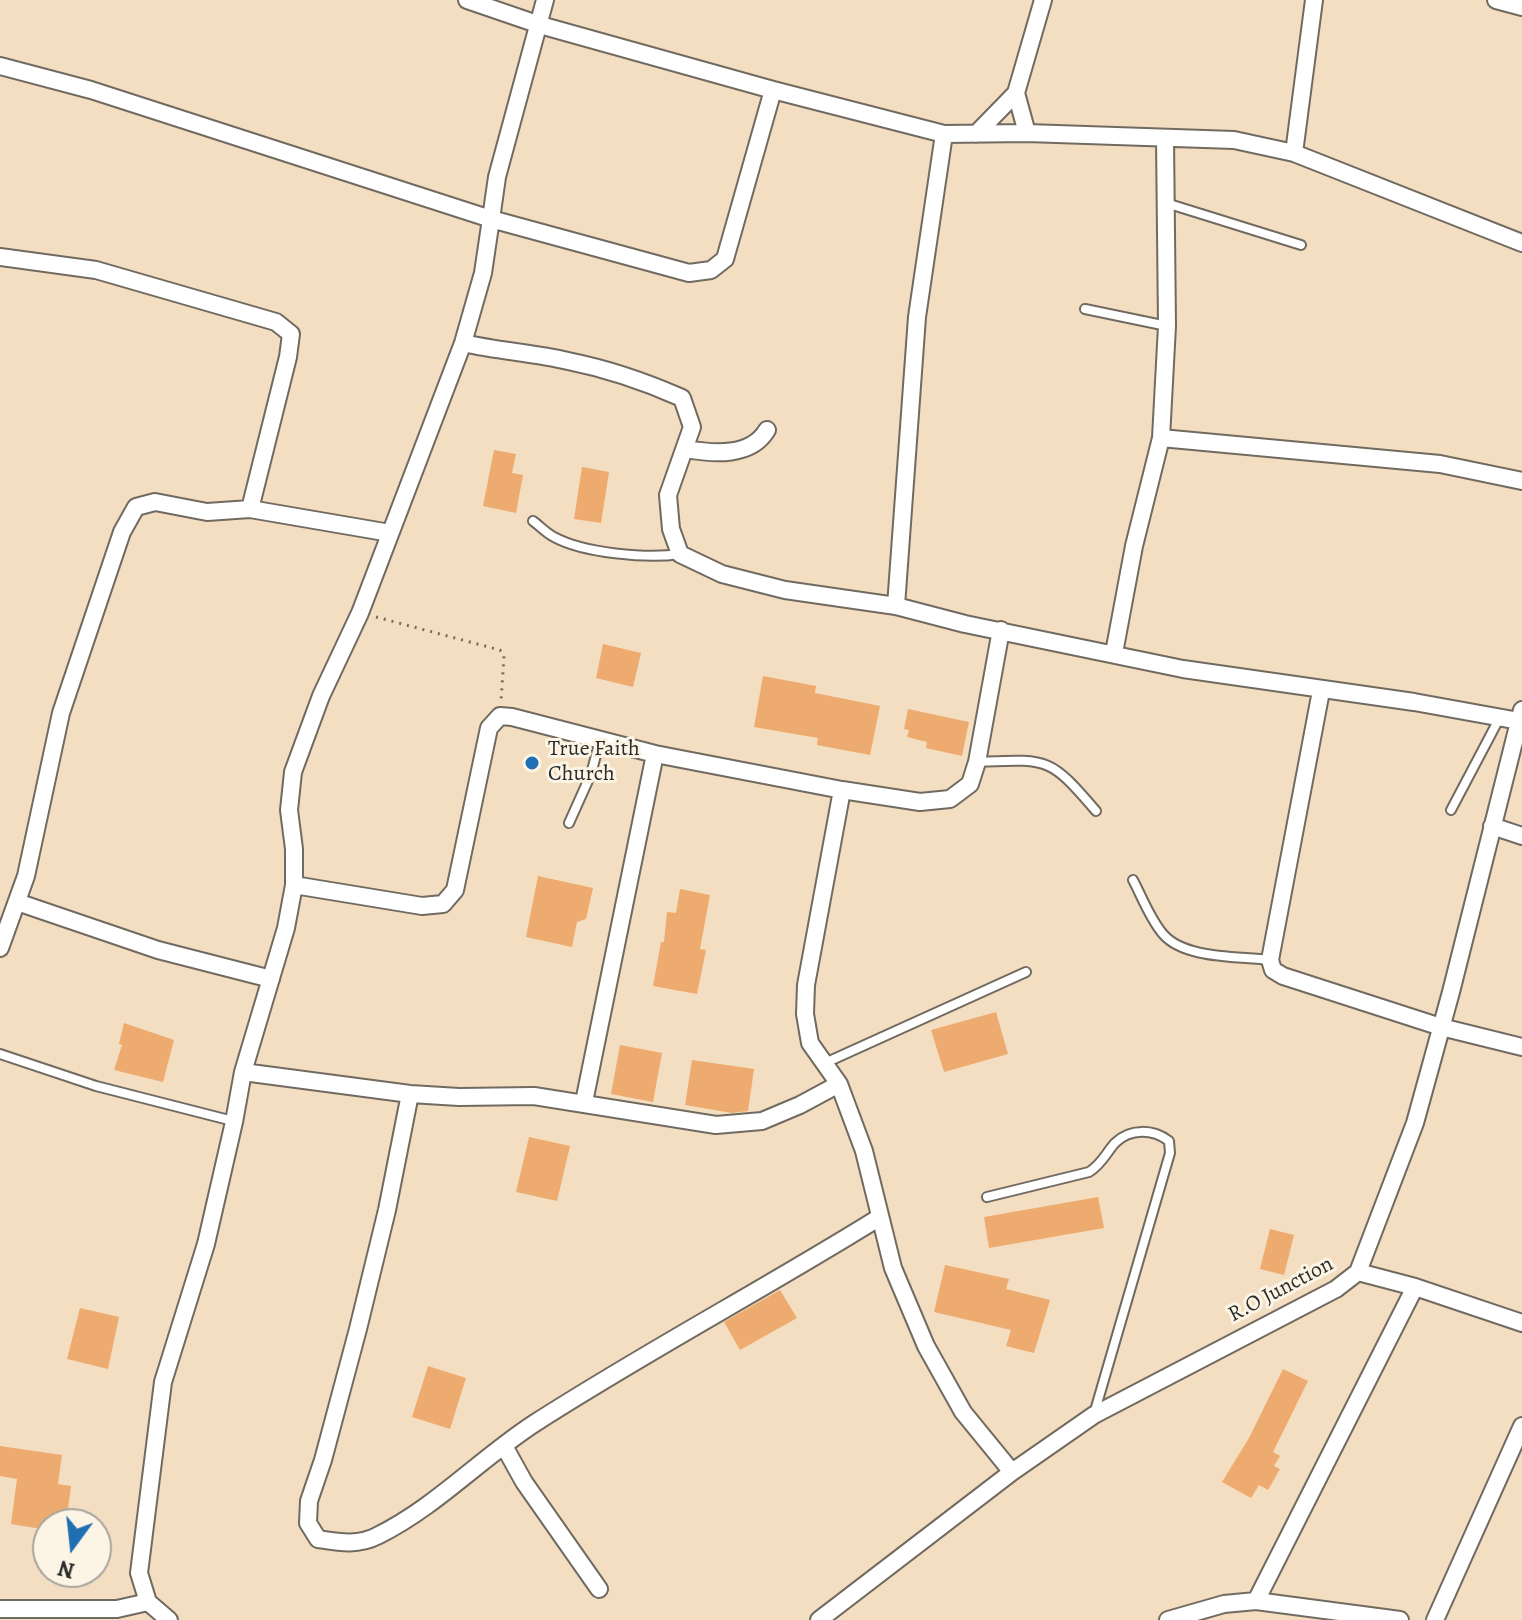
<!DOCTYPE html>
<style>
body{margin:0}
#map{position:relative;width:1522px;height:1620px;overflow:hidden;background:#f4dec1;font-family:Alegreya,serif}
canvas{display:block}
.north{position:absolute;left:32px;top:1508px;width:80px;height:80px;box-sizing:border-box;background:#fcf5e5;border:2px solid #a8a49b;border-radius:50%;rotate:195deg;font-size:22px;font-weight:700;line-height:32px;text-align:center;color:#2b2b2b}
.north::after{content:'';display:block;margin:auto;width:28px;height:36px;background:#1f6fb2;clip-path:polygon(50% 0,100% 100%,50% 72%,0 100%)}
</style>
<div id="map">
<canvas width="1522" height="1620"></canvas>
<div class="north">N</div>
</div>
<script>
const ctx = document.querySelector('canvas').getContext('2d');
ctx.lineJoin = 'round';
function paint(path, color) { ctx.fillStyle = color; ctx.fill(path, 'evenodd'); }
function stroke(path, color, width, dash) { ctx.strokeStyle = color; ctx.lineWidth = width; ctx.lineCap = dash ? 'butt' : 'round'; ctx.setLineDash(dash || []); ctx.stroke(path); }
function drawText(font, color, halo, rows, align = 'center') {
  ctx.font = font + ' Alegreya,serif'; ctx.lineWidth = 6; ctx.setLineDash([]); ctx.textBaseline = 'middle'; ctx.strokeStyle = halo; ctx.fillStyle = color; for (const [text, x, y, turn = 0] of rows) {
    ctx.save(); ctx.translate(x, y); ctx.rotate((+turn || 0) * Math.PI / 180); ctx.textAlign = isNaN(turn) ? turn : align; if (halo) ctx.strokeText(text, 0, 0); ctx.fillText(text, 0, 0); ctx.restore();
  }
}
const building = new Path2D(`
 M494 450 516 454 512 473 523 475 516 513 483 506Z
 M582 467 609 472 601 523 574 519Z
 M603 644 641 653 633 687 596 678Z
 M763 676 816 686 815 693 880 706 870 755 817 745 818 738 754 727Z
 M908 709 969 722 962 756 926 748 927 742 907 737 909 730 904 729Z
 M538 876 593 888 586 919 577 922 572 947 526 937Z
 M680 889 710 895 700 949 706 950 697 994 653 986 661 942H664L667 912 676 913Z
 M996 1012 1008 1054 944 1072 931 1030Z
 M124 1023 174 1040 163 1082 114 1070 122 1045 119 1044Z
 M620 1045 662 1053 653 1102 611 1094Z
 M692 1060 754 1069 748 1111 732 1113 685 1105Z
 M529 1137 570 1146 557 1201 516 1192Z
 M1098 1197 1104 1228 989 1248 984 1217Z
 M1270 1229 1294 1235 1284 1275 1260 1269Z
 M945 1265 1009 1279 1006 1289 1050 1300 1034 1353 1006 1346 1011 1330 934 1312Z
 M780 1290 797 1318 740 1350 724 1322Z
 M80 1308 119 1317 108 1369 67 1359Z
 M428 1366 466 1378 450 1429 412 1417Z
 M1283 1369 1308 1381 1273 1452 1280 1456 1274 1466 1280 1469 1268 1490 1259 1485 1251 1498 1222 1482 1249 1438Z
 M0 1446 62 1455 58 1484 71 1486 66 1524H48V1530L11 1524 17 1479 0 1476Z`);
const path = new Path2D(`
 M376 617 500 650 504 656 501 701`);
const service = new Path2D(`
 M1166 203 1301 245
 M1085 309 1167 326
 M533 521C540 526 546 533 554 537 583 553 647 559 680 554
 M977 762C1048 759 1049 756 1096 811
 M1451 810 1499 719
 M569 823 591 774 600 740
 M1133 880C1142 897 1150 919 1163 934 1184 959 1238 956 1269 960
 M0 1054 96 1086 233 1121
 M825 1063 1026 972
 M987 1197 1089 1172C1102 1164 1106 1153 1115 1143 1130 1128 1153 1129 1169 1141L1170 1153 1094 1414`);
const minor = new Path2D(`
 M467 0 540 25 773 90 944 134 1027 133 1234 140 1294 153 1522 243
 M1496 0 1522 7
 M0 66 91 90 491 219 497 177 545 0
 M1027 133 1016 93 1043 0
 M976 134 1016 93
 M1294 153 1314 0
 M0 257 96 270 276 322 291 334 288 357 250 509
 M463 343C498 351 534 353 568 361 608 369 646 382 682 398L692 427 668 495 671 529 680 554 722 574 785 590 896 606 965 624 1183 669 1414 702 1519 721
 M1161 438 1440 464 1522 481
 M686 449C714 454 751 457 767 430
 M896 606 917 317 944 134
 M1114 653 1134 546 1161 438 1167 326 1165 138
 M1321 691 1270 960 1273 970 1283 976 1441 1027 1522 1047
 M842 790 806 985 805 1014 810 1043 839 1084 864 1151 893 1268 926 1346 963 1412 1012 1472
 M1492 826 1522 836
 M294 885 422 906 443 904 455 890 489 728 500 716 512 717 655 754 842 790 920 802 950 799 970 784 977 762 1001 630
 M17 902 158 950 271 979
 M0 948 26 876 61 713 122 532 136 507 155 502 207 512 250 509 390 533
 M243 1072 410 1094 459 1097 534 1096 716 1125 762 1121 800 1105 839 1084
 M410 1094 387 1210 358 1329 323 1460 309 1501 308 1523 318 1539C338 1542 358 1546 377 1536 436 1507 481 1458 535 1423 647 1351 766 1288 880 1217
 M584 1102 655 754
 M1358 1272 1415 1287 1522 1323
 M504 1446 524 1482 599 1589
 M1256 1601 1415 1287
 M0 1609H117L148 1602
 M169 1620 148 1602 139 1573 163 1382 206 1244 234 1122 243 1072 286 928 294 885V849L289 810 293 772 321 696 360 613 463 343 483 273 491 219 689 273 711 270 725 259 773 90
 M819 1620 1012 1472 1094 1415 1336 1289 1358 1272 1415 1123 1451 992 1522 710
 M1168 1620 1224 1604 1256 1601 1400 1620
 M1435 1620 1522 1426`);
const markers = [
 [532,763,8,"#1f6fb2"]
];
const poiNames = [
 ["True Faith",548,750],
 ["Church",548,775]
];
const streetNames = [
 ["R.O Junction",1281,1290,-28]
];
paint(building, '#edab6f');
stroke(service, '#716a60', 12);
stroke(minor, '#716a60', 20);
stroke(path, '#716a60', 3, [2, 6]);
stroke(service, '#fff', 8);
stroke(minor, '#fff', 16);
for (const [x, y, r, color] of markers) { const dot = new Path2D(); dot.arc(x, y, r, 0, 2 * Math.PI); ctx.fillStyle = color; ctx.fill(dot); stroke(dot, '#fcf5e5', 3); }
drawText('22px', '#2b2b2b', '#fcf5e5', poiNames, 'left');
drawText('22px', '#2b2b2b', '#fcf5e5', streetNames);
</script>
